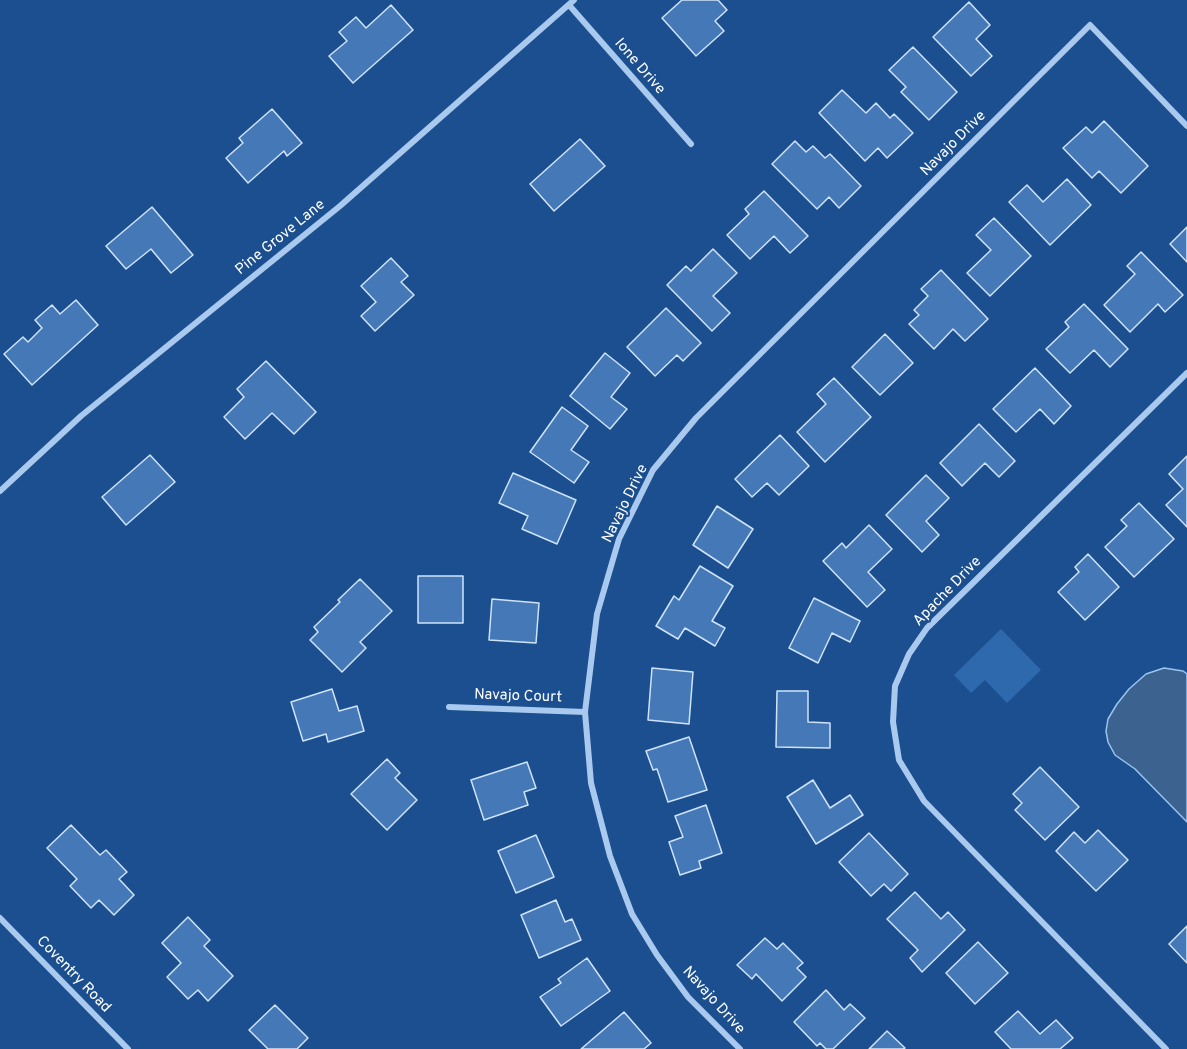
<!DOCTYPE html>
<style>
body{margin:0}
canvas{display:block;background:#1b4f8f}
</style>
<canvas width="1187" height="1049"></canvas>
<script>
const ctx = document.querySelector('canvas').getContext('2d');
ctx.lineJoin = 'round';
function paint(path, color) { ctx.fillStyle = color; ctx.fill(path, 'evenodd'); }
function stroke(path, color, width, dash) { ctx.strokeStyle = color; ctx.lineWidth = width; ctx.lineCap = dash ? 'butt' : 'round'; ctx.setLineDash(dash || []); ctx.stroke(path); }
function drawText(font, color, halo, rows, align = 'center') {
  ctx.font = font + ' Overpass,sans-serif'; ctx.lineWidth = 4.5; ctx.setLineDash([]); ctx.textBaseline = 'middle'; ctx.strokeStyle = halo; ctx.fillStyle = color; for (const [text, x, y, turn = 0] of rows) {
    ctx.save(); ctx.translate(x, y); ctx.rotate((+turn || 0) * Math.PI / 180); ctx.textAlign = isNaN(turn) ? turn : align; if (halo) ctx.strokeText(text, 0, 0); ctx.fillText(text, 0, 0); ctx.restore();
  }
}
const green = new Path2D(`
 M1001 629 1041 670 1007 703 985 680 971 693 954 675Z`);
const water = new Path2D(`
 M1164 668 1183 671 1187 674V822L1135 769 1115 755 1108 742 1106 731 1108 719 1117 704 1129 689 1146 674Z`);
const building = new Path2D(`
 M682 0H718L727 10 715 21 724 31 696 56 662 18Z
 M969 2 990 25 976 39 992 56 971 76 933 37Z
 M391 5 413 30 353 83 329 56 347 41 339 32 356 17 366 28Z
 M913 47 957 92 929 120 901 92 906 87 889 70Z
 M842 90 866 113 876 103 890 118 894 114 913 133 887 158 878 148 865 161 819 113Z
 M272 109 302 143 287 156 284 151 248 183 226 158 243 143 239 138Z
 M1104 121 1148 166 1121 193 1099 171 1092 178 1063 148 1086 127 1092 133Z
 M580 139 605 166 554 211 530 184Z
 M795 141 806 152 813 146 825 158 830 154 861 186 839 208 829 197 817 209 772 164Z
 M1067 179 1091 205 1050 245 1009 202 1027 185 1043 202Z
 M764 191 808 236 790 253 774 236 750 259 727 235 749 214 745 209Z
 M152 207 193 255 171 273 151 249 126 269 106 246Z
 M994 218 1031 256 990 296 967 273 991 250 976 235Z
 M1187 227V262L1170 244Z
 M713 249 737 273 713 296 730 313 712 331 667 285 686 266 691 271Z
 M1141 252 1183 295 1165 312 1158 304 1130 332 1104 305 1135 274 1127 266Z
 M391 258 408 276 401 282 414 295 375 331 361 316 376 302 361 286Z
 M941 270 988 319 965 341 953 329 934 349 909 324 919 315 914 310 928 296 921 289Z
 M76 300 98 325 32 385 4 354 23 337 28 342 42 328 35 320 52 305 60 314Z
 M1084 304 1128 349 1110 367 1094 350 1070 373 1046 349 1069 327 1065 322Z
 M666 308 701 343 683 361 677 355 655 376 627 347Z
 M885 334 913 363 880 395 852 367Z
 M605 353 630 373 611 397 627 409 610 429 570 396Z
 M266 361 316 412 294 434 272 413 245 439 224 417 244 397 237 389Z
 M1035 368 1071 406 1054 424 1040 409 1016 432 993 409Z
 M834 378 871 417 825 462 797 432 826 404 817 394Z
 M562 407 588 426 571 450 589 462 574 483 530 452Z
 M979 424 1015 461 999 477 985 463 962 486 940 463Z
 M780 435 809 466 779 495 767 483 752 497 735 479Z
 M150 455 175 482 126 525 102 497Z
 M1187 456V527L1166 505 1183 489 1169 474Z
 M513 473 576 500 557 544 522 529 528 516 499 503Z
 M926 475 949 498 926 521 939 535 922 552 886 515Z
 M1139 503 1174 539 1134 577 1105 547 1127 526 1121 520Z
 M717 506 753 529 728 568 693 545Z
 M869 525 892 549 868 572 885 590 867 607 823 561 842 543 846 548Z
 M1088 554 1119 587 1085 620 1058 592 1079 572 1075 567Z
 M700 566 733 586 712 621 725 628 715 646 685 628 678 639 656 626 674 596 679 600Z
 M418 576H463V623H418Z
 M360 579 392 611 360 642 366 648 342 672 310 640 318 632 314 627 340 602 338 600Z
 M814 598 860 621 850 642 832 633 818 663 789 648Z
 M492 599 539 603 536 643 489 640Z
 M652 668 693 672 689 724 648 720Z
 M332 689 339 711 357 706 364 731 328 742 326 734 303 741 291 702Z
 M777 691H808V722L830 723V748L776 747Z
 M689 737 707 790 668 802 657 769 653 770 646 751Z
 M387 759 400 773 395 778 417 800 387 830 351 794Z
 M527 762 536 788 524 792 528 805 484 820 471 780Z
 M1040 767 1079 807 1045 840 1015 810 1022 803 1013 794Z
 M813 780 830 808 850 795 863 815 816 844 787 797Z
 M706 805 722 853 699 861 701 868 680 875 669 842 683 837 675 816Z
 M71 825 100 855 106 850 127 872 119 879 134 895 114 915 99 900 91 908 70 886 77 879 47 848Z
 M1098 830 1128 860 1096 891 1056 851 1074 832 1085 843Z
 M869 833 908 874 891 891 884 884 871 896 839 862Z
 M536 835 554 877 516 893 498 851Z
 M915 892 941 919 948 912 965 930 922 972 910 958 918 950 887 919Z
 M556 900 565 922 572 919 581 940 539 958 521 915Z
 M188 917 210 940 204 946 233 976 208 1001 198 990 188 999 167 977 181 963 162 943Z
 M1187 926V963L1169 944Z
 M765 938 777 949 783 943 803 963 797 968 806 977 782 1001 756 974 752 979 737 965Z
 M978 942 1008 973 975 1004 946 973Z
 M587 958 610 991 561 1026 540 997 561 983 558 979Z
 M826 990 844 1010 850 1004 865 1018 833 1049H826L820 1043 817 1046 794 1022Z
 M275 1005 308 1038 297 1049H268L249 1030Z
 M1018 1011 1040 1034 1056 1020 1073 1038 1060 1049H1011L995 1032Z
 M624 1012 651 1043 644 1049H581Z
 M887 1031 905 1048 903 1049H869Z`);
const street = new Path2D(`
 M569 5 691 144
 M0 491 81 416 340 206 574 0
 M449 707 585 712
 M0 918 128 1049
 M740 1049 688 997 657 955 632 914 610 856 591 783 585 712 597 614 619 539 653 470 696 418 1090 25 1187 126
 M1166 1049 924 801 899 760 893 722 895 686 909 654 927 628 1187 373`);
const streetNames = [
 ["Ione Drive",639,67,49],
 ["Navajo Drive",954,144,-45],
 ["Pine Grove Lane",281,238,-39],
 ["Navajo Drive",626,504,-64],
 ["Apache Drive",948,592,-46],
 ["Navajo Court",518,697,2],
 ["Coventry Road",73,975,46],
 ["Navajo Drive",713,1001,48]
];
paint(green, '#2e69ad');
paint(water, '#3c6290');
stroke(water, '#9cc4f0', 1.5);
paint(building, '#4478b7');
stroke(building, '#cfe3fa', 1.5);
stroke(street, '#a9c9ee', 6);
drawText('15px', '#fff', '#1b4f8f', streetNames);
</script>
